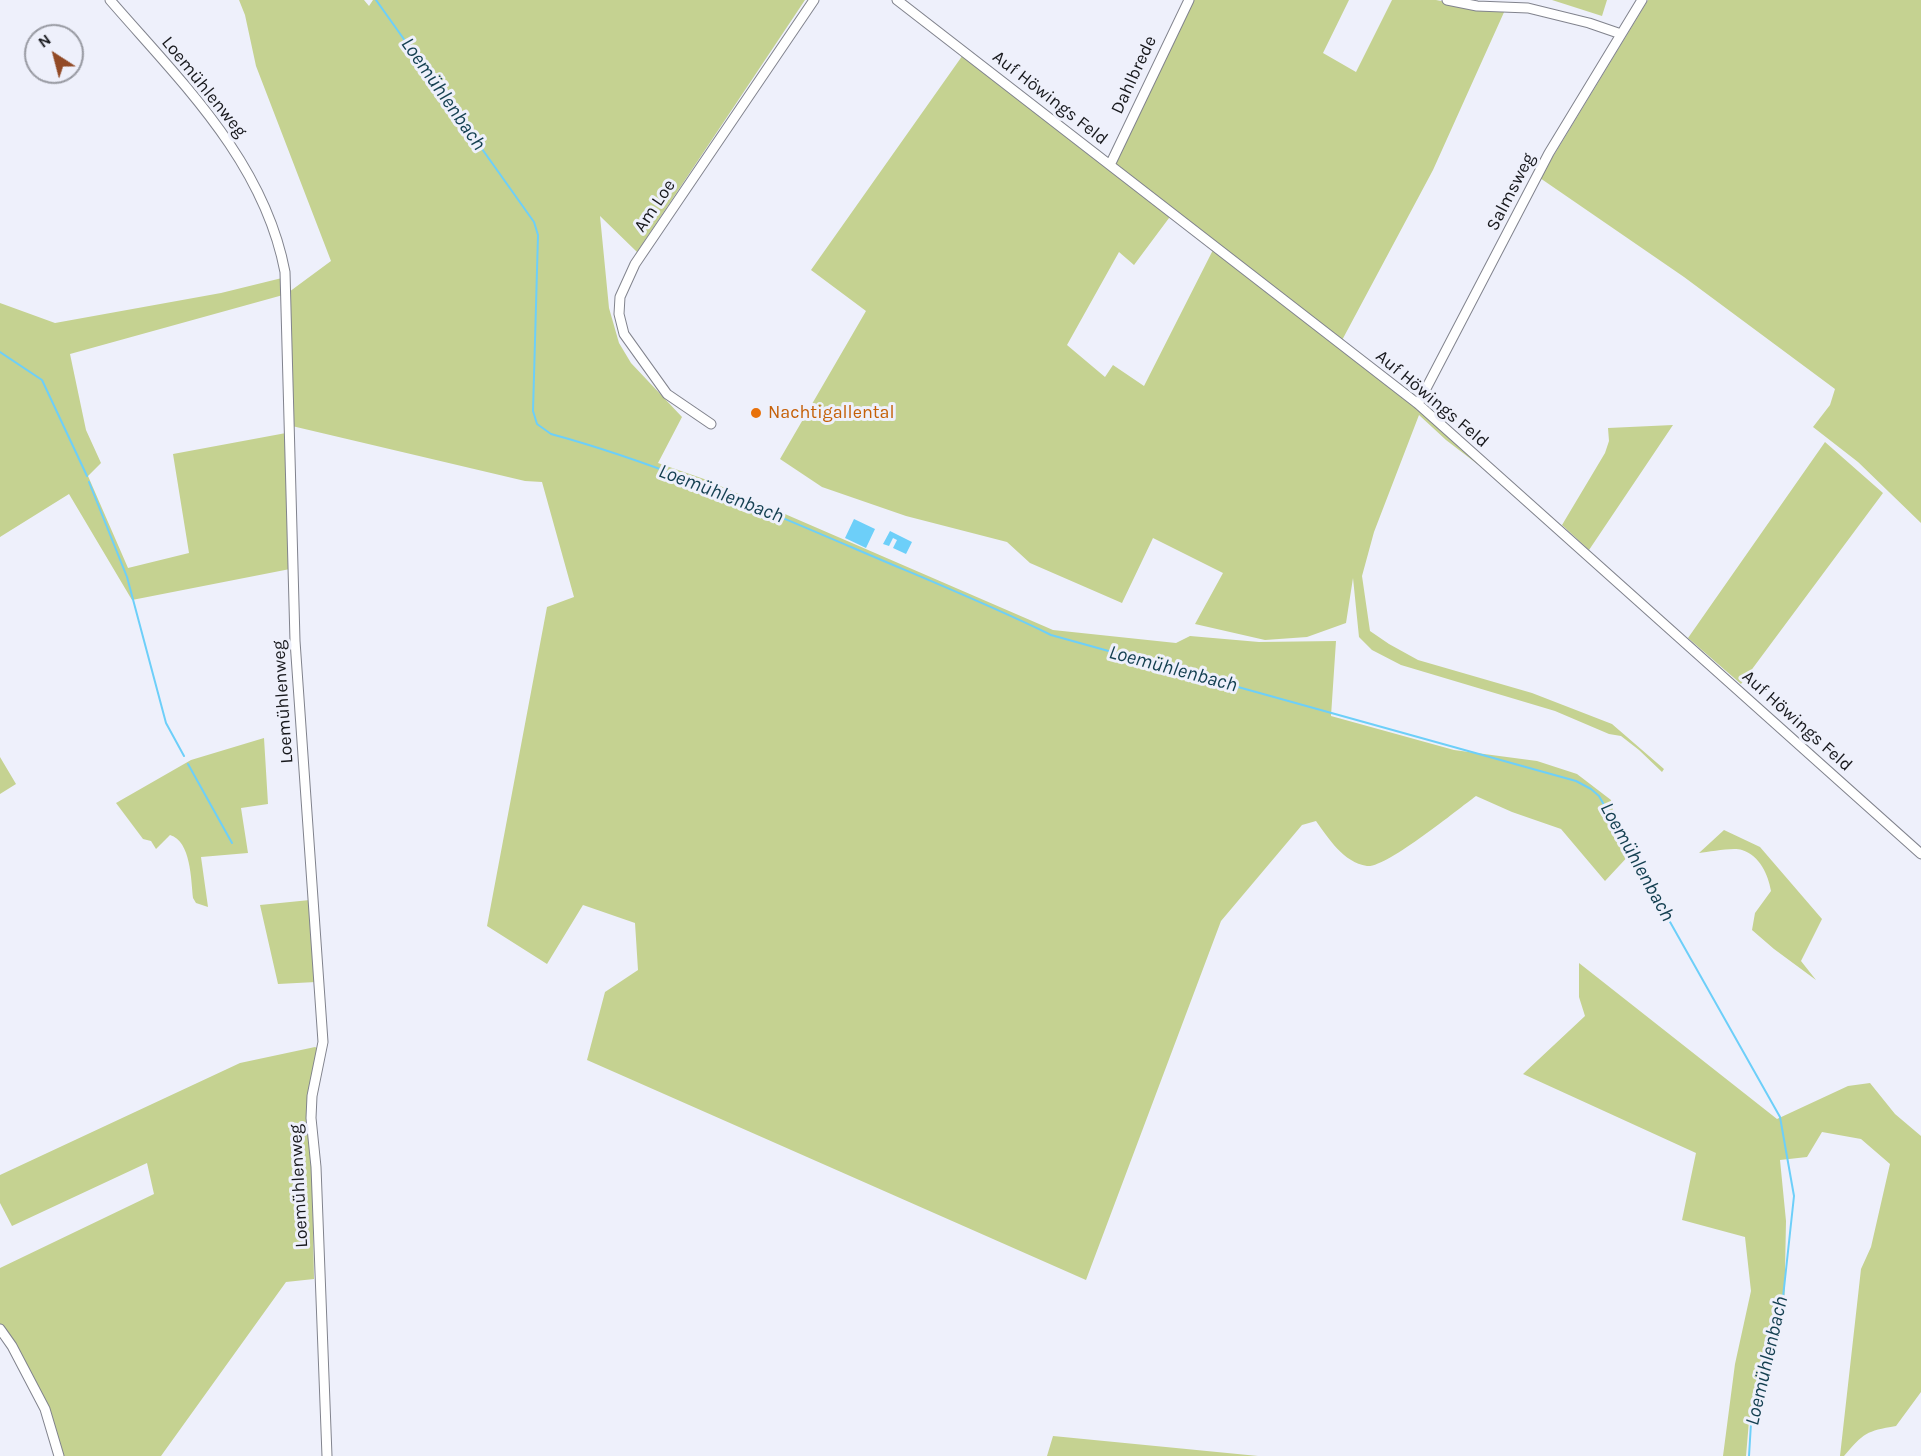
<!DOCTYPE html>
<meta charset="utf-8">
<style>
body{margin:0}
#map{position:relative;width:1921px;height:1456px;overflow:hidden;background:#eef0fb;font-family:Karla,sans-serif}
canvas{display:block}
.north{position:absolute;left:24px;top:24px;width:60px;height:60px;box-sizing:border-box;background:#eef0fb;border:2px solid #989aa2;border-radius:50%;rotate:324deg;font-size:16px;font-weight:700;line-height:24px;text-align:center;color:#17181c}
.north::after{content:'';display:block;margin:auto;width:21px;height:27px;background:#924a26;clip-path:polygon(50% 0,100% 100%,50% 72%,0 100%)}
</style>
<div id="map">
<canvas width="1921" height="1456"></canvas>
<div class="north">N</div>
</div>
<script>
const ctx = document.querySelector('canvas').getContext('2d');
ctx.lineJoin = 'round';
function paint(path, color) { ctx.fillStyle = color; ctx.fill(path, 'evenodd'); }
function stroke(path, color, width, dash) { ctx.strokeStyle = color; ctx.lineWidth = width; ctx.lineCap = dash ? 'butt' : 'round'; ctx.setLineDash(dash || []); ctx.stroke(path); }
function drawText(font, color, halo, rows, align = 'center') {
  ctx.font = font + ' Karla,sans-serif'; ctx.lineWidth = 6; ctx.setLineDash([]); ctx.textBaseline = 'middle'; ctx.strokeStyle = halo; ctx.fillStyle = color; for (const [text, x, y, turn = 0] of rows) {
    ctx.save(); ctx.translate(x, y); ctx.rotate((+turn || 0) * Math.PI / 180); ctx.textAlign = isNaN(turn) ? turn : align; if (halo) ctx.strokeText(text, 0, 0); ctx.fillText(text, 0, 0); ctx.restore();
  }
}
const green = new Path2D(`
 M239 0H364L369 6 373 0H805L637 252 600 216 609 308 619 343 631 363 682 417 658 463 704 479 1053 630 1176 643 1190 636 1259 642 1336 641 1331 716 1454 750 1537 761 1577 774 1611 800 1616 828 1632 852 1605 881 1561 829 1512 812 1476 796C1458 809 1385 869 1367 866 1343 862 1329 839 1316 821L1302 825 1221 921 1086 1280 587 1060 605 992 638 970 635 923 583 905 547 964 487 926 547 607 574 597 542 482 525 481 292 426 289 292 331 261 256 66 245 15Z
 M1190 0H1349L1323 53 1356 72 1392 0H1436L1476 8 1505 10 1433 170 1340 344 1345 342 1493 466 1489 473 1446 440 1419 415 1374 532 1362 576 1370 631 1389 644 1418 660 1532 693 1612 724 1664 769 1662 772 1639 750 1621 736 1609 734 1555 711 1401 665 1372 650 1359 637 1353 578 1346 623 1307 637 1265 640 1195 624 1223 573 1153 538 1122 603 1030 563 1007 542 906 516 822 487 780 459 866 311 811 270 965 52 1110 165ZM1172 214 1214 248 1144 386 1113 365 1105 377 1067 345 1119 252 1134 265Z
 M1552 0H1607L1602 16Z
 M1648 0H1921V523L1858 462 1813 427 1830 405 1835 389 1684 277 1540 178Z
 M282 278 283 295 70 354 86 430 101 463 88 476 128 568 189 553 173 454 286 433 290 569 132 600 69 494 0 537V303L55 323 221 293Z
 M1673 425 1589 550 1562 525 1605 453 1609 441 1608 428Z
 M1825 442 1883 493 1741 684 1688 638Z
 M264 738 268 804 241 808 248 853 201 857 208 907 196 903 193 898C191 880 191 841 170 835L156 849 151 841 143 839 116 803 191 760Z
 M0 757 16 784 0 794Z
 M1724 830 1760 847 1822 919 1801 961 1816 980 1774 949 1752 930 1755 913 1771 891C1768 874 1760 856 1742 850 1733 847 1710 852 1699 853Z
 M310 900 316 982 278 984 260 905Z
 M1579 963 1777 1119 1848 1086 1870 1083 1895 1114 1921 1136V1392L1896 1426C1866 1431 1864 1433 1844 1456H1840L1861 1269 1871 1247 1890 1164 1861 1139 1822 1132 1807 1157 1780 1160 1786 1221 1784 1322 1749 1421 1746 1456H1723L1735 1364 1751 1291 1745 1237 1682 1220 1696 1153 1523 1074 1585 1016 1579 997Z
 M315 1047 321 1050 311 1118 314 1279 286 1282 161 1456H59L50 1429 0 1329V1268L154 1194 147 1163 12 1226 0 1203V1175L240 1063Z
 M1053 1436 1258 1456H1047Z`);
const water = new Path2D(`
 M854 519 875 529 866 548 845 538Z
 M890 531 912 542 906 554 893 548 897 540 893 538 889 546 883 544Z`);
const stream = new Path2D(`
 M376 0 534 222 538 235 533 411 537 424 551 434C654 462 753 505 851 547 918 576 986 603 1051 635L1576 781 1591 789 1599 796 1780 1117 1794 1196 1780 1325 1751 1423 1749 1456
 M0 352 42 380 87 476
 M89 482 127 577 166 723 184 756
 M188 764 232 843`);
const street = new Path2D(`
 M110 0C181 82 264 161 285 272L295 641 323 1042 312 1096 311 1118 316 1167 327 1456
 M897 0 1418 404 1921 854
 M1447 0 1477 6 1528 8 1589 23 1621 34
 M1110 165 1189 0
 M1418 404 1549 153 1642 0
 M711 424 667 394 624 334 619 314 620 297 635 264 814 0
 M0 1329 12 1346 45 1409 59 1456`);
const markers = [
 [756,413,6,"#e8710a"]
];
const streetNames = [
 ["Dahlbrede",1134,75,-65],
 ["Loemühlenweg",204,87,51],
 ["Auf Höwings Feld",1050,98,38],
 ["Salmsweg",1511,192,-63],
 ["Am Loe",655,206,-56],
 ["Auf Höwings Feld",1432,399,40],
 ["Loemühlenweg",283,702,-94],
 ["Auf Höwings Feld",1797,721,42],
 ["Loemühlenweg",299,1186,-93]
];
const foodNames = [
 ["Nachtigallental",768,413]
];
const waterNames = [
 ["Loemühlenbach",443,94,55],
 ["Loemühlenbach",721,494,21],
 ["Loemühlenbach",1173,669,15],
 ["Loemühlenbach",1637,862,61],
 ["Loemühlenbach",1767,1361,-77]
];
paint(green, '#c5d291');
paint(water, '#6dcff9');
stroke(stream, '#6dcff9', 2);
stroke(street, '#81838d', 11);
stroke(street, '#fff', 9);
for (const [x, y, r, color] of markers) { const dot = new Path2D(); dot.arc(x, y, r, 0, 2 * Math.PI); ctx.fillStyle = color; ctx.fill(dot); stroke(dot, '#eef0fb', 2); }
drawText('18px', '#17181c', '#eef0fb', streetNames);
drawText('18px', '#c56008', '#eef0fb', foodNames, 'left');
drawText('italic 20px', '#133f50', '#eef0fb', waterNames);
</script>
